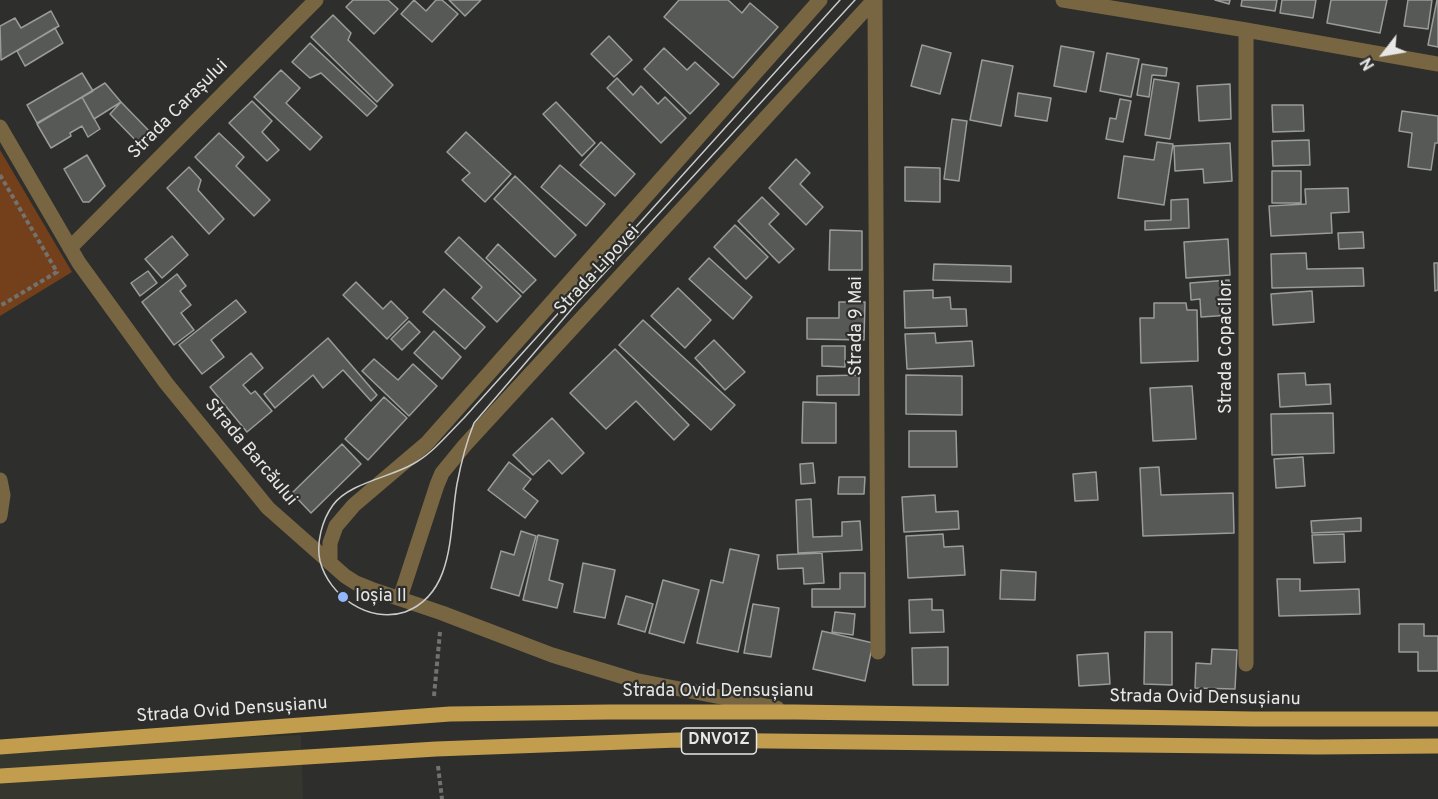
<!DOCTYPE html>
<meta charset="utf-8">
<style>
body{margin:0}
#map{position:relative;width:1438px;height:799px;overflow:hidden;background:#2e2e2c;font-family:Overpass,sans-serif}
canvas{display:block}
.north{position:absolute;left:1354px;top:24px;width:60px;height:60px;-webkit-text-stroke:4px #2e2e2c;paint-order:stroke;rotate:239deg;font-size:16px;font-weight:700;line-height:24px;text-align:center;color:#e7e7e5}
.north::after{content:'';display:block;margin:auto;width:21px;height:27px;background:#e7e7e5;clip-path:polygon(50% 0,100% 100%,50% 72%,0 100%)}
</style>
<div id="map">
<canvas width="1438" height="799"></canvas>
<div class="north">N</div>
</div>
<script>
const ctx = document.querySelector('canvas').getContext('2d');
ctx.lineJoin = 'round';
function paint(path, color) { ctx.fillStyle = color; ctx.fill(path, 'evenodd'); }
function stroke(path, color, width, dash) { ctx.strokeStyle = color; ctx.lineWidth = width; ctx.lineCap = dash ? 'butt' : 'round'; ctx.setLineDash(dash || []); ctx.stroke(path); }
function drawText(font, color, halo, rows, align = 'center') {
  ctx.font = font + ' Overpass,sans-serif'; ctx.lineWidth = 4.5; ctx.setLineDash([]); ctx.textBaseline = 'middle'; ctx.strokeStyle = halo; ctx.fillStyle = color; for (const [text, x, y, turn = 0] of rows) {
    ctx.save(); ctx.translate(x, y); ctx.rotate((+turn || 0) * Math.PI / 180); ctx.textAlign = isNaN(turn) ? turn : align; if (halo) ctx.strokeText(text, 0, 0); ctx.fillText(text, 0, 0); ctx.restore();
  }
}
const built = new Path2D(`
 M301 735 303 799H0V748Z`);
const green = new Path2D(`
 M0 150 72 272 0 316Z`);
const building = new Path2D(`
 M353 0H388L398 9 374 34 346 7Z
 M414 0 426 11 436 0H442L458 14 432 42 401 14Z
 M449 0H481L465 16Z
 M679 0H728L742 13 750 3 778 27 733 78 664 17Z
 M1215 0H1230L1229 4Z
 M1242 0H1277L1275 11 1241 6Z
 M1282 0H1316L1313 18 1280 13Z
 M1331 0H1387L1380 33 1327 23Z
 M1408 0H1432L1428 29 1404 26Z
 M1437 0H1438V47L1428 45Z
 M51 11 59 26 1 60 0 26 15 18 21 28Z
 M333 15 351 33 348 40 393 85 377 102 311 37Z
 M55 28 63 43 25 66 17 51Z
 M609 36 632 60 614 77 591 54Z
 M310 43 377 106 367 116 321 73 310 78 292 62Z
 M922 45 951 53 940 94 911 86Z
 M1061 46 1094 52 1086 92 1054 86Z
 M664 48 687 70 695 62 719 84 690 114 644 69Z
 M1107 53 1139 59 1131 97 1100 91Z
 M982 60 1013 66 1001 126 970 120Z
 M1142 64 1167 68 1166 76 1152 75 1149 97 1137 95Z
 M281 70 300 88 286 103 322 137 310 150 254 97Z
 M82 73 93 91 37 123 27 105Z
 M617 78 633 95 641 86 658 104 665 97 686 118 661 143 607 88Z
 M1154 79 1179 83 1170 139 1145 135Z
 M105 83 121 102 94 119 82 97Z
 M1230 84 1231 119 1199 121 1197 86Z
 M1018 93 1051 98 1047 121 1015 116Z
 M82 97 100 129 88 137 82 126 70 133 71 136 51 148 37 124Z
 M1120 99 1131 101 1123 142 1106 139 1110 118 1116 119Z
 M252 101 272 121 262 132 279 150 267 161 229 123Z
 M121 102 154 136 143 148 110 114Z
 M556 102 595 143 582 156 543 114Z
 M1272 105H1303L1304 131 1273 132Z
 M1402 111 1438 116V143H1435L1431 170 1408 167 1412 133 1399 131Z
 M952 119 967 121 959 181 944 179Z
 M466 132 511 174 485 202 462 180 470 173 447 152Z
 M219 133 244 157 236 166 270 200 254 216 195 157Z
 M1309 140 1310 165 1273 166 1272 141Z
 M601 142 635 174 615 196 580 165Z
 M1157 142 1173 144 1164 205 1118 198 1124 156 1154 160Z
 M1230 143 1232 181 1204 183 1203 169 1175 171 1174 146Z
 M87 155 105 186 89 202H83L64 169Z
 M796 159 810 173 800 184 823 207 806 225 769 188Z
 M560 165 605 204 586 226 541 187Z
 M189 167 201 180 198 190 224 219 209 234 167 188Z
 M905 167 940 168V202L905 201Z
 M1272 171H1301V203H1272Z
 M515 176 576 235 555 257 494 199Z
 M1348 188 1349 212 1331 213 1332 233 1271 236 1269 206 1306 204 1305 189Z
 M762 197 779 214 769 224 794 249 779 263 738 221Z
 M1188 199 1189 228 1145 230V221L1171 220V200Z
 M735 225 768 257 746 279 714 247Z
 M830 230 862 231V270H829Z
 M1363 232 1364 248 1339 249 1338 233Z
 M172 236 188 255 162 278 145 259Z
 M459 237 521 296 497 322 472 298 482 287 445 252Z
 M1228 239 1230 275 1186 278 1184 242Z
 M498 244 536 280 523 293 486 258Z
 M1306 253 1307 269 1363 268 1364 286 1272 288 1271 254Z
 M709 258 752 297 733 319 689 279Z
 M1434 263H1438V290L1435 291Z
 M934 264 1011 266V282L933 280Z
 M148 271 157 283 140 296 131 283Z
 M177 274 186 286 180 291 191 305 181 313 194 330 174 345 142 302Z
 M1229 280 1231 315 1201 317 1200 299 1191 300 1190 283Z
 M356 282 383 309 391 301 408 318 387 339 343 295Z
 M678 288 711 320 685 348 651 316Z
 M444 289 485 327 465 349 423 312Z
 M933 290V298L950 297 951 309H966L967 326 905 328 904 291Z
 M1312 291 1314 322 1273 325 1271 294Z
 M236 300 246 312 211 340 224 357 202 374 179 345Z
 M839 302H865L864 340 807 339V318H839Z
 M1154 303H1186L1187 310H1197L1198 361 1141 363 1140 318H1154Z
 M643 320 735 405 711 430 619 345Z
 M409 321 420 332 402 350 391 339Z
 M434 331 461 357 442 379 414 353Z
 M935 333 936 343 972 341 974 366 907 369 905 334Z
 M328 338 377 395 371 401 343 370 323 388 313 375 275 408 264 394Z
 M714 340 745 372 725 390 695 358Z
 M822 346H845V367L822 366Z
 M615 349 689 425 674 440 636 401 606 429 570 393Z
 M251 353 263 368 243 385 251 394 255 391 272 411 247 432 210 387Z
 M374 359 398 380 413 364 437 386 409 416 362 371Z
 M1305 373 1306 385 1330 384 1331 404 1280 407 1278 374Z
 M859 375V395H817V376Z
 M906 375 962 376V415L906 414Z
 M1192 386 1196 439 1153 441 1150 388Z
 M384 397 407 418 368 460 345 439Z
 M803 402 836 403V443H802Z
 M1333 413 1334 453 1272 455 1271 414Z
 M552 418 584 453 562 474 549 460 533 475 513 455Z
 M909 431H956L957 467H909Z
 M342 444 361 464 311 513 292 493Z
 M1303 457 1305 486 1276 488 1274 459Z
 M509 462 531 479 523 489 538 501 525 518 488 490Z
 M813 463 815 483 801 484 800 464Z
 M1159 467 1161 495 1233 493 1234 533 1143 536 1140 468Z
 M1096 472 1098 500 1075 501 1073 474Z
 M839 477H865L864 494H838Z
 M935 495 936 512 958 511 959 529 904 532 902 497Z
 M811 499 813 537 842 536V522L860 521 862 550 798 553 796 500Z
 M1361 518V531L1312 533 1311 521Z
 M521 531 536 536 519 596 491 588 501 551 514 555Z
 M943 534 944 547 963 546 965 575 908 578 906 536Z
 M1344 534 1345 562 1314 563 1312 535Z
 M538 535 558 540 549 580 563 584 557 608 523 600Z
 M730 549 759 555 738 652 697 643 711 580 723 583Z
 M822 553 824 583 804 584 803 568 778 569 777 555Z
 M583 563 615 570 605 618 574 612Z
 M1001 570 1036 572 1035 600 1000 599Z
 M840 573H865V607H812V589H840Z
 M1277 579H1300V591L1359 589 1360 614 1279 616Z
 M663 580 699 590 684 643 649 633Z
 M626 596 653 604 645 632 618 624Z
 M932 599V610H943L944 632 910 633 909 600Z
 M753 604 779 608 771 657 744 653Z
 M835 612 855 614 853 635 832 632Z
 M1399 624H1424V636H1438V671H1418V652H1399Z
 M822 631 873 643 865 681 813 669Z
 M1145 632H1172V685L1144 684Z
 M948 647V685H913L912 648Z
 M1212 649 1237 650 1235 689 1195 688 1196 663 1211 664Z
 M1108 653 1110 684 1079 686 1077 655Z`);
const path = new Path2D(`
 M0 175 57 272 0 306
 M434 696 440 632
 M438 766 442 799`);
const minor = new Path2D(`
 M875 0 878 652
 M1063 0 1246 30 1438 64
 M0 127 79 263 166 383 268 508 345 576 356 583 371 589 442 613 552 655 634 680 777 708
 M70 248 316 0
 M0 480 3 495 0 516
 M330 563V543L336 526 354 505 427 443 820 0
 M400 598 437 485 442 473 465 445 874 0
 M1246 664V30`);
const major = new Path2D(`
 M0 747 450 714 609 712H796L1253 719H1438
 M0 776 436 749 678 740 1317 747 1438 746`);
const tram = new Path2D(`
 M840 0 464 418C448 434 433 453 413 464 391 477 349 483 333 505 322 520 316 543 320 561 329 596 369 624 405 612 456 593 449 528 457 484 461 463 466 443 474 423L576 304 855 0`);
const markers = [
 [343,597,6,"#93b7fd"]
];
const shields = [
 [719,741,75]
];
const shieldNames = [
 ["DNVO1Z",719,741]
];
const streetNames = [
 ["Strada Carașului",179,110,-45],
 ["Strada Lipovei",598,271,-47],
 ["Strada 9 Mai",857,326,-90],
 ["Strada Copacilor",1227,347,-90],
 ["Strada Barcăului",250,453,50],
 ["Strada Ovid Densușianu",718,692],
 ["Strada Ovid Densușianu",1205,699,1],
 ["Strada Ovid Densușianu",232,711,-4]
];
const poiNames = [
 ["Ioșia II",355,597]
];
paint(built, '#35362d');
paint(green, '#73401b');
paint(building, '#575957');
stroke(building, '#9a9c9a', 1.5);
stroke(path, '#727270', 4, [4.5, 3]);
stroke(minor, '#786642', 15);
stroke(major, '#c29d4e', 15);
stroke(tram, '#cbcbc9', 1.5);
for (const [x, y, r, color] of markers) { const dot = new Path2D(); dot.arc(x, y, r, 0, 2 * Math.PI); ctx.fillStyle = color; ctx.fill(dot); stroke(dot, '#2e2e2c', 2); }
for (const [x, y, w] of shields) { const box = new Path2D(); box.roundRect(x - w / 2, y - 13, w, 26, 4.5); ctx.fillStyle = '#2e2e2c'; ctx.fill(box); stroke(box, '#e7e7e5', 1.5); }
drawText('bold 16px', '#e7e7e5', null, shieldNames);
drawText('18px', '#e7e7e5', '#2e2e2c', streetNames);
drawText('18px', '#e7e7e5', '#2e2e2c', poiNames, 'left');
</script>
